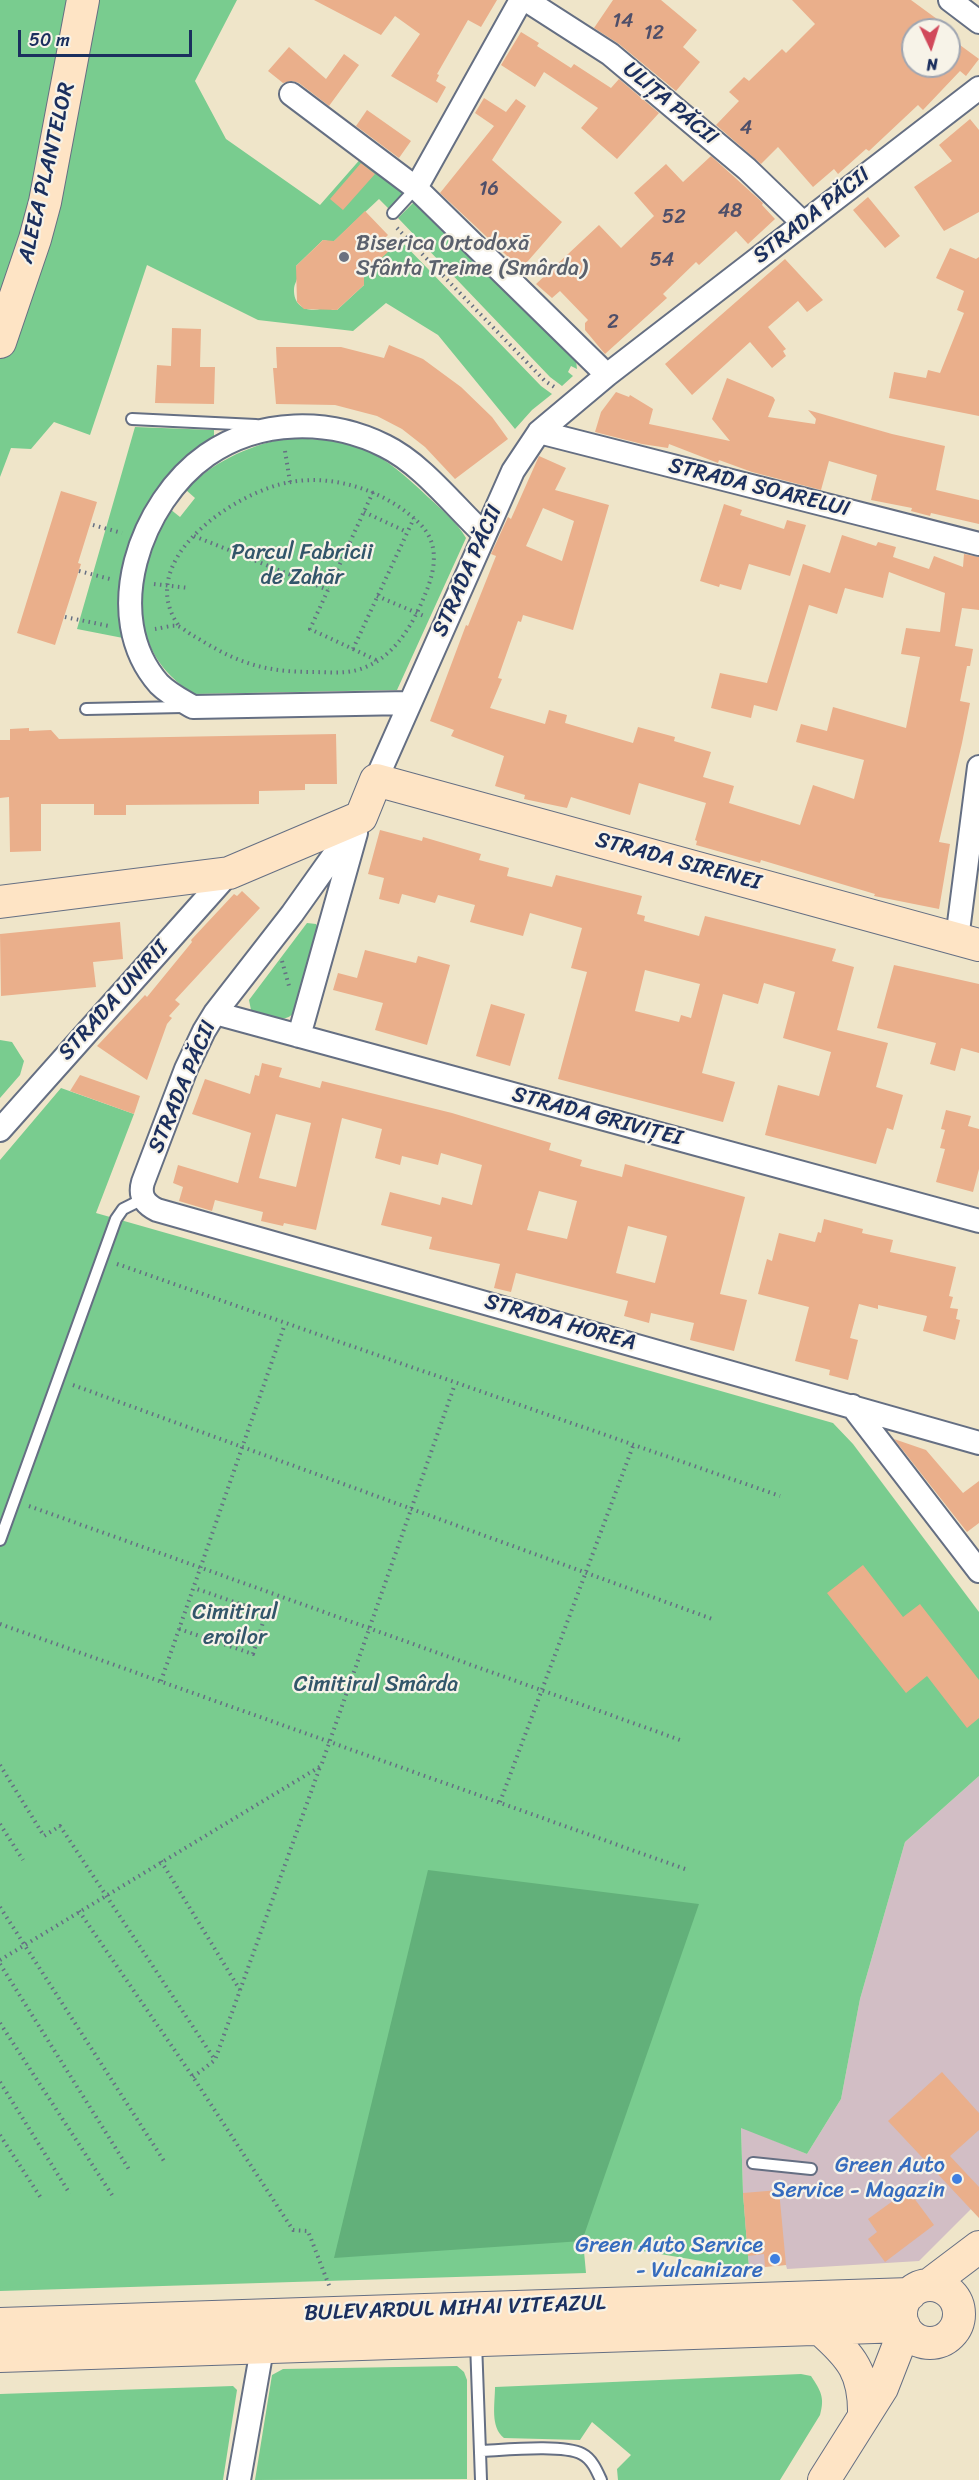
<!DOCTYPE html>
<meta charset="utf-8">
<style>
body{margin:0}
#map{position:relative;width:979px;height:2480px;overflow:hidden;background:#efe5c9;font-family:Sriracha,sans-serif}
canvas{display:block}
.north{position:absolute;left:901px;top:18px;width:60px;height:60px;box-sizing:border-box;background:#f7f3e8;border:2px solid #9fa5b1;border-radius:50%;rotate:176deg;font-size:16px;font-weight:700;line-height:24px;text-align:center;color:#1b2f5e}
.north::after{content:'';display:block;margin:auto;width:21px;height:27px;background:#d1495b;clip-path:polygon(50% 0,100% 100%,50% 72%,0 100%)}
.scale{position:absolute;left:18px;top:30px;width:174px;height:27px;box-sizing:border-box;border:3px solid #1b2f5e;border-top:0;padding-left:8px;font-size:18px;line-height:21px;white-space:nowrap;color:#1b2f5e;-webkit-text-stroke:4px #f7f3e8;paint-order:stroke}
</style>
<div id="map">
<canvas width="979" height="2480"></canvas>
<div class="north">N</div>
<div class="scale">50 m</div>
</div>
<script>
const ctx = document.querySelector('canvas').getContext('2d');
ctx.lineJoin = 'round';
function paint(path, color) { ctx.fillStyle = color; ctx.fill(path, 'evenodd'); }
function stroke(path, color, width, dash) { ctx.strokeStyle = color; ctx.lineWidth = width; ctx.lineCap = dash ? 'butt' : 'round'; ctx.setLineDash(dash || []); ctx.stroke(path); }
function drawText(font, color, halo, rows, align = 'center') {
  ctx.font = font + ' Sriracha,sans-serif'; ctx.lineWidth = 4.5; ctx.setLineDash([]); ctx.textBaseline = 'middle'; ctx.strokeStyle = halo; ctx.fillStyle = color; for (const [text, x, y, turn = 0] of rows) {
    ctx.save(); ctx.translate(x, y); ctx.rotate((+turn || 0) * Math.PI / 180); ctx.textAlign = isNaN(turn) ? turn : align; if (halo) ctx.strokeText(text, 0, 0); ctx.fillText(text, 0, 0); ctx.restore();
  }
}
const industrial = new Path2D(`
 M979 1776V2201L919 2261 787 2269 786 2265 765 2266V2269H749L743 2193 741 2127 807 2154 841 2099 860 1999 905 1842Z`);
const green = new Path2D(`
 M0 0H237L195 81 226 139 320 205 363 156 405 192 389 209 379 199 331 244 328 241 323 240 296 266C296 269 298 271 298 275 298 279 294 284 294 289 293 310 313 314 329 306L332 310H337L364 285 361 277 400 240 541 386 552 394 532 410 515 429 438 335 386 303 353 331 258 320 147 265 90 435 54 422 31 449 11 448 0 477Z
 M415 201 576 360 577 369 571 366 568 372 573 376 562 386 550 377 398 218Z
 M135 427 214 430V437C144 487 111 552 123 638L77 629Z
 M282 439C354 437 377 448 428 497 442 510 457 522 466 538L397 690 194 694C123 650 135 574 170 509L180 517 195 498 186 490C211 463 246 447 282 439Z
 M307 923 316 924 318 928 294 1013C284 1024 262 1019 251 1010L249 1000Z
 M0 1040 12 1042 24 1061 20 1075 0 1098Z
 M61 1088 134 1114 96 1213 833 1423 853 1444 979 1612V1776L905 1842 860 1999 841 2099 807 2154 741 2128 743 2193 749 2269 583 2241 586 2273 0 2291V1160Z
 M457 2366 464 2372 467 2380V2479L255 2480 272 2375 283 2369Z
 M801 2374 811 2376C821 2391 825 2398 820 2415L780 2480H618L617 2469 631 2455 592 2422 580 2440 504 2438C490 2427 495 2404 495 2387Z
 M233 2386 237 2390 223 2480H0V2394Z`);
const forest = new Path2D(`
 M428 1870 699 1904 582 2241 334 2258Z`);
const building = new Path2D(`
 M314 0H497L481 27 468 20 437 74 439 75 436 81 446 87 437 103 391 76 420 34 395 16 381 35Z
 M613 0H661L697 30 683 47 700 62 676 91 619 44 594 28Z
 M792 0H911L952 30H913V66H949V37L979 59 966 76 960 71 923 110 918 105 869 151 866 149 838 174 834 169 813 187 778 147 761 164 716 125 739 101 729 92 744 77 749 81 782 49 786 53 815 24Z
 M521 32 539 43 537 46 571 68 574 64 611 88 619 79 659 113 617 159 581 128 598 108 544 72 535 87 501 65Z
 M289 47 326 79 344 54 359 65 329 106 299 83 292 81 283 83 268 71Z
 M484 98 506 112 516 99 526 106 492 160 562 222 521 269 440 193 494 126 475 113Z
 M367 110 411 141 399 158 356 126Z
 M970 119 979 130V212L944 231 914 187 952 161 939 145Z
 M711 156 763 203 762 205 775 219 748 244 736 231 699 265 696 262 663 294 667 298 605 354 585 330V323L588 320 560 291 552 298 536 284 599 225 621 248 654 216 634 193 666 164 683 182Z
 M361 163 375 174 343 210 330 199Z
 M868 197 900 236 885 248 853 210Z
 M365 211 388 235 384 239 392 248 364 275V285L337 310 304 309 297 302 296 266 323 240 334 241Z
 M950 248 976 259 979 257V416L889 398 894 372 926 378 928 370 940 373 964 313 957 310 964 291 936 278Z
 M785 259 823 300 807 312 798 301 768 327 786 349 783 351 786 356 772 368 750 342 692 395 665 364Z
 M172 328 201 329 200 367H215L214 404 155 403 157 365 171 366Z
 M389 345 423 359 461 387 492 417 508 439 455 479 425 447 402 429 377 416 335 405 276 404 273 368H277L276 347H341L384 358Z
 M727 378 773 397 775 400 768 417 815 424 816 419 808 410 892 434 945 446 936 490 979 500V524L931 513 930 516 911 511 912 508 871 500 877 475 829 461 821 490 752 472 719 460 718 463 669 444 668 448 642 444 595 432 601 412 616 392 629 397 630 395 653 409 649 424 730 441 712 419Z
 M539 456 566 468 555 490 609 505 573 630 523 615 521 622 518 621 498 678 502 679 490 708 545 724 549 710 567 715 565 723 633 743 638 727 675 737 674 741 711 752 703 777 734 786 729 803 800 825 813 785 854 799 864 760 796 742 801 724 827 731 833 707 906 728 920 657 901 654 906 628 940 632 945 593 889 572 883 598 845 588 837 614 809 605 777 711 754 705 751 718 711 708 720 673 767 683 803 564 830 573 842 535 876 546 878 542 896 547 893 557 929 569 934 556 963 567 964 554 979 557V610L962 608 955 646 973 649 970 666H967L960 701 970 703 962 743 939 842 950 844 939 909 874 896 875 894 761 860 760 863 696 845 697 841 695 840 706 803 639 783 630 815 571 797 567 808 524 799 525 795 495 786 504 756 451 736 454 730 430 721 466 625 468 626 496 556 491 554 508 517 511 519ZM543 508 574 521 562 561 526 546Z
 M61 491 97 502 78 563 81 564 55 645 17 633Z
 M724 504 742 510 740 515 784 529 787 520 806 525 790 576 749 564 741 590 720 584 719 587 700 581Z
 M29 728V731L51 730 59 739 336 734 337 784H305V790L259 791V804L126 805V815H94V804H41V851L10 852 9 797 0 798V740H10V729Z
 M380 830 422 841 423 837 481 854 479 860 509 868 507 876 552 887 556 875 642 896 637 914 645 916 644 921 699 936 705 916 836 949 832 961 854 967 837 1030 888 1043 876 1087 903 1095 893 1130 887 1128 876 1164 765 1135 778 1085 819 1096 831 1052 783 1038 795 992 764 983 758 1004 723 994 702 1073 735 1082 723 1122 558 1079 587 972 571 968 582 928 530 913 523 936 470 922 475 905 438 895 435 903 402 894 399 904 379 899 384 878 368 874ZM645 970 700 984 691 1018 681 1015 679 1022 635 1011Z
 M242 891 260 908 175 1000 180 1004 169 1016 172 1018 167 1024 147 1080 97 1046 145 995 147 997 192 942 191 940 234 894 237 896Z
 M120 922 123 959 93 962 96 987 1 996 0 934Z
 M365 950 416 963 418 956 450 965 427 1045 375 1030 383 1003 333 990 338 973 357 978Z
 M894 965 979 984V1053L961 1048 955 1071 930 1064 936 1043 877 1028Z
 M491 1004 525 1014 510 1066 476 1056Z
 M262 1063 282 1068 279 1077 320 1088 322 1081 452 1113 551 1143 549 1150 582 1160 580 1166 622 1177 625 1164 745 1197 720 1294 747 1300 734 1351 690 1340 694 1323 651 1313 649 1323 624 1316 628 1301 516 1273 511 1292 494 1288 500 1264 429 1249 432 1237 381 1225 390 1192 440 1205 442 1197 472 1205 482 1165 441 1153 438 1165 402 1156 400 1165 375 1158 382 1129 342 1118 316 1230 284 1223 283 1226 261 1221 263 1212 215 1200 212 1211 179 1201 183 1187 173 1183 178 1165 238 1183 251 1133 192 1114 205 1079 250 1094 255 1075 259 1076ZM276 1114 311 1123 296 1187 259 1178ZM539 1191 577 1201 567 1239 527 1230ZM628 1226 667 1236 655 1283 616 1273Z
 M80 1075 140 1096 134 1114 70 1091Z
 M946 1110 971 1116 968 1126 979 1129V1169L973 1192 936 1182 945 1149 940 1148 945 1130 941 1129Z
 M824 1219 863 1229 862 1233 893 1240 890 1252 956 1267 949 1296 953 1297 950 1308 958 1309 956 1319 960 1320 955 1340 923 1331 927 1316 878 1305V1309L859 1304 850 1338 858 1340 848 1380 829 1375 830 1370 795 1361 809 1307 758 1294 767 1259 772 1261 779 1233 815 1242 818 1232 821 1233Z
 M894 1439 926 1450 963 1493 979 1481V1523L967 1532Z
 M863 1565 903 1617 920 1604 979 1680V1718L967 1728 927 1676 906 1693 827 1593Z
 M942 2072 979 2113V2130L950 2156 979 2187V2218L888 2121Z
 M779 2190 786 2265 765 2267 764 2254 748 2256 743 2193Z
 M908 2190 934 2225 885 2262 868 2239 877 2232 868 2219Z`);
const path = new Path2D(`
 M397 228 545 381 556 388
 M285 451 290 482
 M373 492 310 629 353 649 414 518
 M364 512 407 532
 M93 525 122 533
 M194 536 328 590
 M79 571 110 579
 M154 584 189 588
 M377 596 424 616
 M65 617 109 626
 M155 629C162 628 171 625 177 626 182 627 188 633 192 635 209 645 227 656 245 662 267 670 289 672 312 672 327 672 343 674 357 670 395 660 415 621 428 587 436 565 438 542 420 524 388 492 336 474 291 482 235 491 132 561 179 626
 M353 649 376 660
 M282 961 289 986
 M117 1264 780 1496
 M73 1385 715 1620
 M29 1506 683 1741
 M0 1624 685 1869
 M179 1629 253 1654 266 1613 194 1588
 M161 1681 285 1324
 M0 1765 44 1836 60 1826 215 2060
 M500 1802 633 1446
 M0 1824 23 1860
 M161 1861 240 1990
 M0 1907 164 2161
 M79 1911 193 2077 293 2230 308 2231 330 2288
 M0 1960 321 1766 455 1384
 M0 1964 130 2171
 M0 2023 112 2195
 M193 2077 215 2060 320 1767
 M0 2082 70 2194
 M0 2135 41 2198`);
const lane = new Path2D(`
 M393 213 416 188
 M132 419 256 425
 M86 709 183 707
 M0 1540 116 1219 123 1209 143 1199
 M753 2163 811 2169
 M476 2342 481 2480
 M480 2451C504 2450 563 2444 582 2454 592 2459 597 2471 601 2480`);
const street = new Path2D(`
 M526 0 610 54 747 169 803 223
 M950 0 979 22
 M291 94 416 188 607 375
 M416 188 521 0
 M539 432 979 544
 M409 703 193 707C181 700 169 694 159 684 99 616 141 501 207 455 259 419 329 418 385 446 422 464 454 506 484 534
 M376 780 513 471 539 432 607 375 979 88
 M361 817 292 914 215 1013 204 1031 186 1069 143 1182C139 1196 145 1204 157 1210L979 1443
 M957 939 979 767
 M215 1013 979 1221
 M299 1036 356 833
 M0 1130 229 873
 M852 1406 979 1571
 M239 2480 262 2349`);
const secondary = new Path2D(`
 M0 342 35 239 45 202 83 0
 M0 902 229 873 361 817 376 780 979 945
 M930 2284 979 2247
 M901 2314a29 29 0 1 1 58 0a29 29 0 1 1-58 0Z
 M0 2324 910 2294
 M820 2329C852 2357 865 2373 864 2416
 M0 2356 904 2326
 M824 2480 882 2388 905 2329`);
const markers = [
 [344,257,6,"#6b7280"],
 [957,2179,6,"#3f7fe0"],
 [775,2259,6,"#3f7fe0"]
];
const numberNames = [
 ["14",623,22],
 ["12",654,34],
 ["4",746,129],
 ["16",489,190],
 ["48",730,212],
 ["52",674,218],
 ["54",662,261],
 ["2",613,323]
];
const streetNames = [
 ["ULIȚA PĂCII",670,104,40],
 ["ALEEA PLANTELOR",47,173,-77],
 ["STRADA PĂCII",812,216,-38],
 ["STRADA SOARELUI",759,488,14],
 ["STRADA PĂCII",468,571,-66],
 ["STRADA SIRENEI",678,862,15],
 ["STRADA UNIRII",114,1001,-48],
 ["STRADA PĂCII",183,1087,-67],
 ["STRADA GRIVIȚEI",597,1117,15],
 ["STRADA HOREA",560,1323,16],
 ["BULEVARDUL MIHAI VITEAZUL",455,2309,-2]
];
const worshipNames = [
 ["Biserica Ortodoxă",356,244],
 ["Sfânta Treime (Smârda)",356,269]
];
const parkNames = [
 ["Parcul Fabricii",302,553],
 ["de Zahăr",302,578],
 ["Cimitirul",235,1613],
 ["eroilor",235,1638],
 ["Cimitirul Smârda",376,1685]
];
const shopNames = [
 ["Green Auto",945,2166],
 ["Service - Magazin",945,2191],
 ["Green Auto Service",763,2246],
 ["- Vulcanizare",763,2271]
];
paint(industrial, '#d2bec5');
paint(green, '#79cc8f');
paint(forest, '#62b07a');
paint(building, '#eaaf8b');
stroke(lane, '#656f83', 14);
stroke(street, '#656f83', 26);
stroke(secondary, '#656f83', 34);
stroke(path, '#656f83', 4, [1.5, 4.5]);
stroke(lane, '#fff', 10);
stroke(street, '#fff', 22);
stroke(secondary, '#fee4c5', 32);
for (const [x, y, r, color] of markers) { const dot = new Path2D(); dot.arc(x, y, r, 0, 2 * Math.PI); ctx.fillStyle = color; ctx.fill(dot); stroke(dot, '#f7f3e8', 2); }
drawText('20px', '#4f4f69', null, numberNames);
drawText('22px', '#1b2f5e', '#f7f3e8', streetNames);
drawText('22px', '#5b616d', '#f7f3e8', worshipNames, 'left');
drawText('22px', '#32566a', '#f7f3e8', parkNames);
drawText('22px', '#366cbe', '#f7f3e8', shopNames, 'right');
</script>
